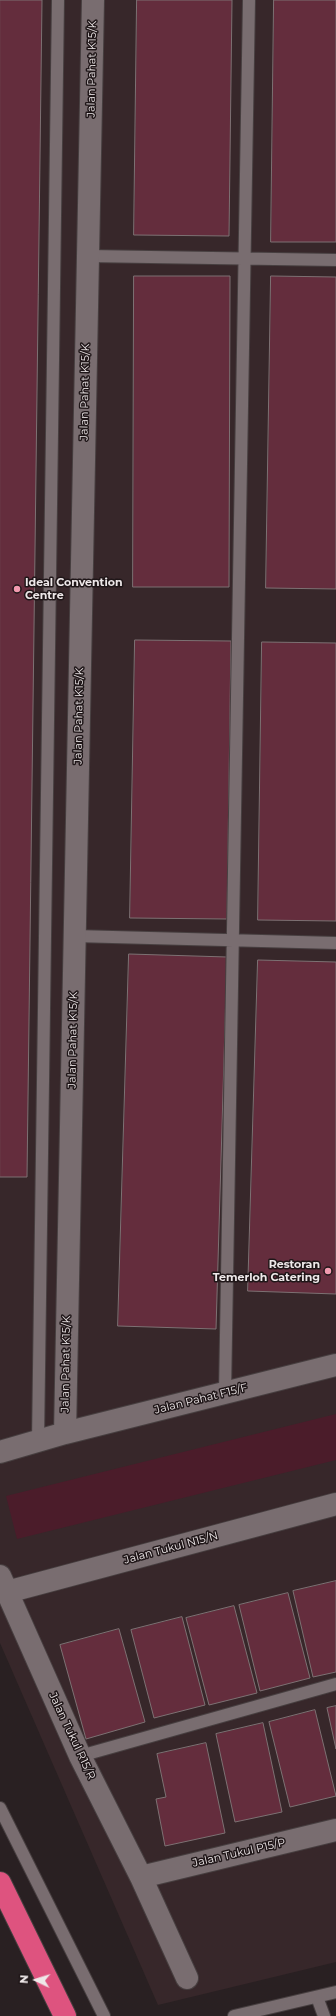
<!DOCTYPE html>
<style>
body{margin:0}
#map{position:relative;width:336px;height:2016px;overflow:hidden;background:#292022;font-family:Montserrat,sans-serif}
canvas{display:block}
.north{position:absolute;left:16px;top:1960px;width:40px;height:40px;-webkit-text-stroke:3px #1f1618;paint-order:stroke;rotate:274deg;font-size:11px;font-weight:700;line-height:16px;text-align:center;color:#eee8e9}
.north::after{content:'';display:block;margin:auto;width:14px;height:18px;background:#eee8e9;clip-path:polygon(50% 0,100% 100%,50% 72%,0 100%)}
</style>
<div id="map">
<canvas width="336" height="2016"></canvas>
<div class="north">N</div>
</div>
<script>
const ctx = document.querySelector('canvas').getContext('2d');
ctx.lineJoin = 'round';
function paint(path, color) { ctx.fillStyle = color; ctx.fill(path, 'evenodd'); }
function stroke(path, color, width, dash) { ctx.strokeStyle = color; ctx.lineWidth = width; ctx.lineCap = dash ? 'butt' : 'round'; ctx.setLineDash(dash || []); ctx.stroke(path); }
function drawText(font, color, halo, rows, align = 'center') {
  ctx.font = font + ' Montserrat,sans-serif'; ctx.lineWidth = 3; ctx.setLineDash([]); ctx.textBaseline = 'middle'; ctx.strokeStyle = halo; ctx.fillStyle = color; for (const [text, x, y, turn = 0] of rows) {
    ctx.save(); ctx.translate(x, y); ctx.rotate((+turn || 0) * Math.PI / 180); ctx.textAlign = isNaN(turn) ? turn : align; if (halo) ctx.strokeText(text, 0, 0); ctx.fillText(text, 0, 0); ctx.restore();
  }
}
const built = new Path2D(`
 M0 0H336V1962L158 2005 0 1643Z`);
const green = new Path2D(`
 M336 1414V1460L17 1539 6 1496Z`);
const building = new Path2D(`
 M0 0H42L27 1177H0Z
 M137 0H232L229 236 134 235Z
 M274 0H336V242H271Z
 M134 276H230L229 587H133Z
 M271 276 336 277V589L266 588Z
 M135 640 231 641 227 919 130 918Z
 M262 642 336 643V921L258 920Z
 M129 954 227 957 216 1329 118 1326Z
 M258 960 336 962V1294L248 1291Z
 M336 1581V1672L313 1677 293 1591Z
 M288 1593 310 1678 260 1691 239 1605Z
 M234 1606 257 1693 209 1705 186 1618Z
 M182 1617 205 1705 154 1718 131 1630Z
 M119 1629 145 1722 86 1739 60 1645Z
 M336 1706V1749L327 1708Z
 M315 1710 336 1796 290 1807 269 1722Z
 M263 1723 282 1812 235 1822 216 1734Z
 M206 1743 225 1833 165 1846 156 1799 166 1797 157 1754Z`);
const lane = new Path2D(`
 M88 256 336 260
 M75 936 336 943
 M225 1393 249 0
 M38 1441 58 0
 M80 1756 336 1684
 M0 1808 104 2016
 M317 1997 324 2016
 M234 2016 336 1992`);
const street = new Path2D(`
 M65 1433 93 0
 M0 1452 65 1433 336 1365
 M0 1576 80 1756 141 1877 187 1978
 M7 1592 336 1504
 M141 1877 336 1830`);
const highway = new Path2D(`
 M0 1883 65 2016`);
const markers = [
 [17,589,4,"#f29aaf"],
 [328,1271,4,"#f29aaf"]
];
const streetNames = [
 ["Jalan Pahat K15/K",92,69,-89],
 ["Jalan Pahat K15/K",85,392,-89],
 ["Jalan Pahat K15/K",79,716,-89],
 ["Jalan Pahat K15/K",73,1040,-89],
 ["Jalan Pahat K15/K",66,1364,-89],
 ["Jalan Pahat F15/F",201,1399,-14],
 ["Jalan Tukul N15/N",171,1548,-15],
 ["Jalan Tukul R15/R",72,1736,65],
 ["Jalan Tukul P15/P",239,1853,-13]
];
const poiNames = [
 ["Ideal Convention",25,583],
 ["Centre",25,596],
 ["Restoran",320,1265,"right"],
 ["Temerloh Catering",320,1278,"right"]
];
paint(built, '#37272a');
paint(green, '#4b1c2a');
paint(building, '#642d3d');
stroke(building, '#7d7173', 1);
stroke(lane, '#473f40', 14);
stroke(street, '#473f40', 24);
stroke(highway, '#473f40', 24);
stroke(lane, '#796d70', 12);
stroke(street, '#796d70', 22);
stroke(highway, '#de537f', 22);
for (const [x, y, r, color] of markers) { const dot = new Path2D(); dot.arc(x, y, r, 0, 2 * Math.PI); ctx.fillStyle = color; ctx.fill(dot); stroke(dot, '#1f1618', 1.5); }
drawText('11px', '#eee8e9', '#1f1618', streetNames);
drawText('bold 11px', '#eee8e9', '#1f1618', poiNames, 'left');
</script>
